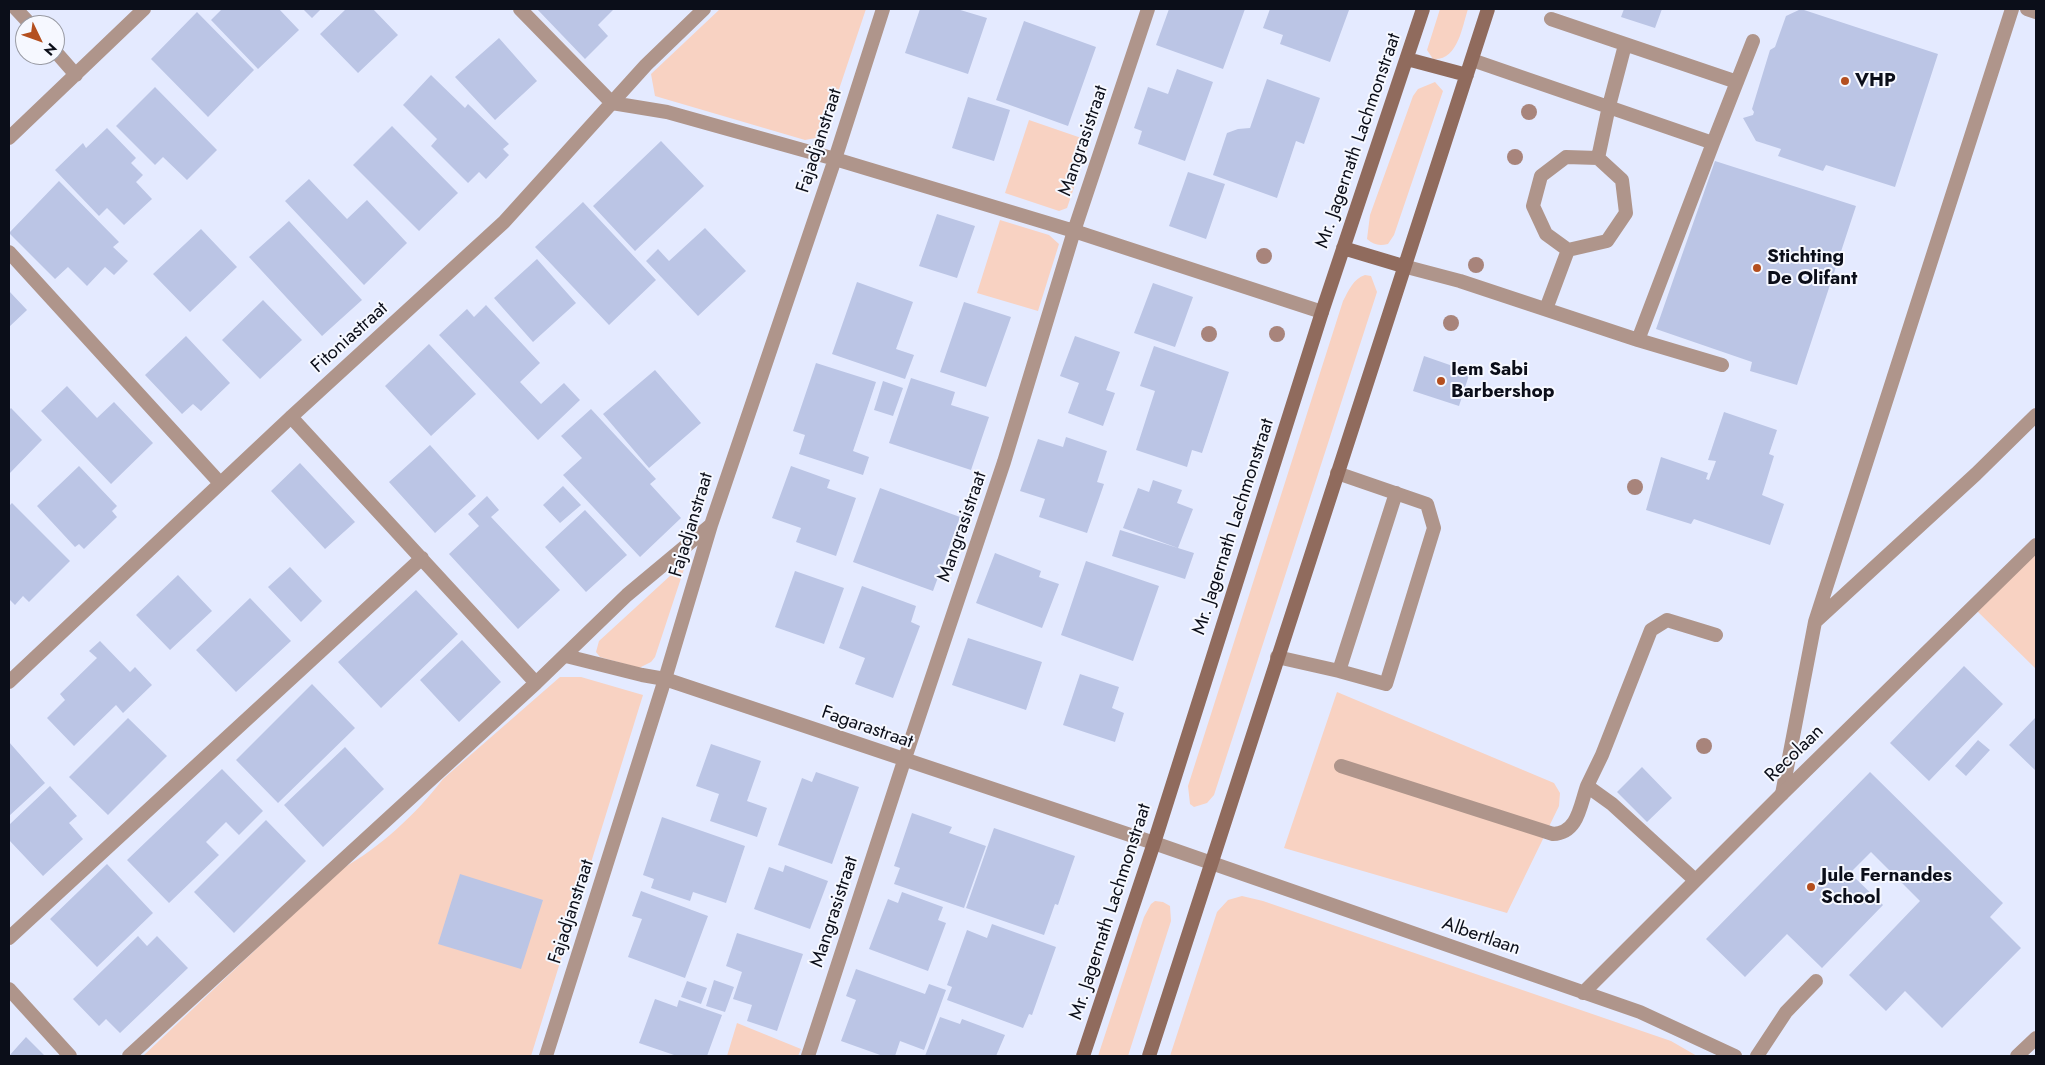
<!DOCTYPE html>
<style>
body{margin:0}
#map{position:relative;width:2045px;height:1065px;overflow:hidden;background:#e4eaff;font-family:Jost,sans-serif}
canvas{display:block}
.frame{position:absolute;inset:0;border:10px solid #0b0e19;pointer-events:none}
.north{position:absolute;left:15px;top:15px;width:50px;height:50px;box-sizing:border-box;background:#f6f8ff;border:1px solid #989aa3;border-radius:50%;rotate:132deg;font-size:14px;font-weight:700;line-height:20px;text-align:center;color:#0b0e19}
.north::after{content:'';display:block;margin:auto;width:18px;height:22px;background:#b44f1f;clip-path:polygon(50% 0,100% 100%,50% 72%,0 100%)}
</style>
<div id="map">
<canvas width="2045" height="1065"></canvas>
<div class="frame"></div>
<div class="north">N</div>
</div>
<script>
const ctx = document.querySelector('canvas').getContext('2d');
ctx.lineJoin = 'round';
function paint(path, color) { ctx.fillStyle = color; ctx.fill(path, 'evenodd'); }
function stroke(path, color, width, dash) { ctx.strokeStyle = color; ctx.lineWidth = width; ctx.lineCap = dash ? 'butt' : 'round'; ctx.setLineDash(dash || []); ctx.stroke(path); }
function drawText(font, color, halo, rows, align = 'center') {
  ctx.font = font + ' Jost,sans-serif'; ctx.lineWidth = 4; ctx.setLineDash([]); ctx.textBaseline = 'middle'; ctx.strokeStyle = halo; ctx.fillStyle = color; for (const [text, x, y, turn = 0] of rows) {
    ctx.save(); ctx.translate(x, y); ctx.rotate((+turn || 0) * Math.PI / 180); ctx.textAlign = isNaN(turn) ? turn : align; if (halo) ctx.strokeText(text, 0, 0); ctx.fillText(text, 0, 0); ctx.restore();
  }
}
const green = new Path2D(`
 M720 9H866L826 128 816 138 805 140 655 96 651 74Z
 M1440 9H1468C1462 27 1458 61 1433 59L1427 50Z
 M1435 82 1443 91 1394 235 1388 244C1379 246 1374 245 1367 239L1370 215 1413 96 1418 89Z
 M1029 120 1090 141 1067 208 1059 211 1005 193Z
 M1000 220 1049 235 1059 244 1038 311 977 293Z
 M1365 275 1371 276 1377 292 1214 795 1207 803 1194 807 1190 804 1188 786 1343 301C1349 290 1353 279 1365 275Z
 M2036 549V669L1975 609Z
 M683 564 685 566 655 657 651 662 639 668 600 657 596 652 599 641Z
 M560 677H581L643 695 531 1056H143L341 869C380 848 416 814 443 779Z
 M1337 692 1554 783 1560 793 1559 806 1507 913 1284 848Z
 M1242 896 1263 901 1671 1041 1697 1056H1170L1217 912 1228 900Z
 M1155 901 1163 902 1170 906 1171 921 1128 1056H1098L1144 917 1151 904Z
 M737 1023 801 1049 798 1056H727Z`);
const building = new Path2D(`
 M222 9H279L299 30 258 69 211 20Z
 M303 9H321L312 18Z
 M346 9H373L398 35 358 73 320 34Z
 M537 9H614L598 25 608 36 585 59Z
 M920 9H957L987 18 968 74 905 53Z
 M1169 9H1245L1223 69 1156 45Z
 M1270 9 1349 10 1330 62 1280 44 1283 35 1263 28Z
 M1624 9H1662L1655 28 1621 17Z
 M1801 9 1938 54 1895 187 1826 165 1823 171 1778 156 1781 149 1756 141 1743 118 1753 115 1754 112 1752 109 1770 50 1775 47 1786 16Z
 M197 12 254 70 208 117 151 59Z
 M1024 21 1096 47 1068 126 996 100Z
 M499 38 537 81 495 120 455 77Z
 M1177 69 1213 82 1185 161 1138 144 1142 131 1134 128 1148 87 1168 94Z
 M431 75 465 108 468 104 509 144 503 149 509 155 486 179 479 172 468 183 431 146 437 139 403 105Z
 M1267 79 1320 98 1304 144 1296 141 1277 198 1213 175 1227 133 1238 129 1250 128Z
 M155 87 217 150 187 180 163 157 155 165 116 126Z
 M968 97 1010 110 994 161 952 148Z
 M392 126 458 193 419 231 353 165Z
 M107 128 136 158 131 163 143 175 136 182 152 199 124 225 107 208 99 216 55 170 83 143 86 148Z
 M661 141 704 186 635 251 593 206Z
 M1715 161 1856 206 1797 385 1750 371 1752 362 1656 329Z
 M1188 172 1225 184 1206 239 1169 226Z
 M309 179 347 219 367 200 407 243 364 285 285 201Z
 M59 181 119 242 113 247 128 261 114 275 105 267 87 286 68 267 55 279 9 233Z
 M583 202 656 280 609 325 535 247Z
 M937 214 975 226 957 278 919 266Z
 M289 221 362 300 322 336 249 257Z
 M705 228 746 271 698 316 646 261 658 249 669 261Z
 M201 229 237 267 190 312 153 274Z
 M537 259 576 303 533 342 494 298Z
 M857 282 913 302 896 349 914 355 905 379 832 354Z
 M1153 283 1193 297 1175 347 1134 333Z
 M9 291 27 310 9 327Z
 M263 300 302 340 260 379 222 340Z
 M964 302 1011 317 986 387 940 372Z
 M486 305 540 363 520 382 541 404 564 383 580 400 538 440 439 335 467 309 474 317Z
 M186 336 230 383 201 411 193 404 182 414 145 375Z
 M1075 336 1120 352 1106 390 1115 393 1103 426 1068 413 1079 383 1060 376Z
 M429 344 476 394 431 436 385 386Z
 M1154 346 1229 372 1202 453 1192 450 1187 467 1136 450 1155 391 1140 386Z
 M1424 356 1470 372 1459 406 1413 391Z
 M816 363 876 382 853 451 869 457 863 475 799 454 805 435 793 431Z
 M655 370 701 423 649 468 603 414Z
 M911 378 955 392 951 405 989 417 971 470 889 443Z
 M883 381 903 388 893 416 874 410Z
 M67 386 97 418 114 402 153 443 111 484 41 411Z
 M11 408 42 440 9 474V410Z
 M591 409 656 479 650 484 681 518 640 557 563 475 582 458 561 436Z
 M1724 412 1777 430 1769 454 1774 456 1762 495 1784 504 1770 545 1694 519 1691 524 1646 510 1661 457 1708 473 1706 479 1709 480 1716 461 1708 460Z
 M1066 437 1107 451 1097 482 1104 484 1087 533 1039 517 1045 499 1020 491 1038 439 1063 447Z
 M430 445 476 496 435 533 389 482Z
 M300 463 355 522 325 549 271 491Z
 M79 466 117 506 112 511 117 517 84 549 79 544 75 547 37 506Z
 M791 466 830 480 827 488 856 498 836 556 796 542 801 528 772 518Z
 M1153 480 1182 490 1177 503 1193 509 1178 548 1123 528 1138 488 1149 492Z
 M563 486 581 505 560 523 543 505Z
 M880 488 960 517 933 591 853 562Z
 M487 496 499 510 491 517 560 590 518 629 449 554 479 526 468 514Z
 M12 503 70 561 29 602 23 596 15 605 9 599V506Z
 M585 510 627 555 586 592 545 547Z
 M1120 530 1194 553 1185 579 1112 556Z
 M995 553 1041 571 1039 577 1059 584 1042 628 976 603Z
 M1086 561 1159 586 1133 661 1061 635Z
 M290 567 322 601 301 622 268 587Z
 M795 571 844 588 824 644 775 627Z
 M178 575 212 611 170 650 136 615Z
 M862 586 916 606 911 622 920 626 893 698 855 684 865 658 839 648Z
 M416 590 458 634 381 708 338 662Z
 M250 598 291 641 236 692 196 650Z
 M968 638 1042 662 1026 710 952 685Z
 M462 640 501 682 459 722 420 680Z
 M100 641 130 672 135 667 152 685 123 713 116 705 74 746 47 718 65 700 60 694 97 658 89 651Z
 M1964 666 2003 704 1929 781 1890 743Z
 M1080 674 1119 687 1112 708 1124 713 1115 742 1063 725Z
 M312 684 355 728 278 803 236 760Z
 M2036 717V771L2009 745Z
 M128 718 167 756 108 815 69 777Z
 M1978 740 1990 750 1966 776 1955 766Z
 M9 742 45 783 9 816Z
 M711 744 761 761 747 801 767 808 757 837 710 821 719 794 696 786Z
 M345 747 384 789 323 847 284 805Z
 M1642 767 1672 798 1647 822 1617 792Z
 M222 769 263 811 239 835 226 822 206 842 219 855 169 903 127 860Z
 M816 772 859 787 832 864 778 845 802 778 812 782Z
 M1870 772 2003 903 1990 917 2021 948 1942 1028 1905 991 1886 1011 1849 975 1920 901 1871 852 1850 873 1883 905 1822 968 1787 934 1745 977 1706 939Z
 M50 786 77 816 69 823 83 839 43 876 9 840V825Z
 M912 813 952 827 949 833 986 846 964 908 894 884 900 868 894 866Z
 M662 817 745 846 726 903 693 892 690 901 651 888 654 879 643 875Z
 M266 820 306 861 234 933 194 892Z
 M994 828 1075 856 1058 905 1055 904 1044 935 966 908Z
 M107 864 153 913 97 967 50 919Z
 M785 865 828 881 810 929 754 909 769 867 783 872Z
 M460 874 543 900 521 969 438 944Z
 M641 891 708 916 685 978 628 957 642 919 632 916Z
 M902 892 943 907 938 920 946 923 928 971 869 949 888 899 898 903Z
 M992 924 1056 947 1032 1015 1029 1014 1023 1028 947 1000 952 987 947 985 967 930 987 938Z
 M737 933 803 954 777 1031 747 1021 752 1005 733 999 742 972 726 966Z
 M138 936 147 946 157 936 188 968 120 1033 106 1019 99 1026 73 999Z
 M856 969 925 994 929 984 946 990 924 1050 900 1041 895 1056H883L841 1041 856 1000 846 996Z
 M714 980 734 987 725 1012 706 1006Z
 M687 981 707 988 701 1004 681 997Z
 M655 999 677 1007 679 1000 722 1015 707 1056H677L639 1043Z
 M940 1017 960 1024 962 1019 1005 1035 996 1056H925Z
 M26 1037 45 1056H9Z`);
const service = new Path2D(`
 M2027 9 2036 12
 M1551 19 1737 82
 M1713 143 1753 41
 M1566 157 1598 158 1622 180 1626 213 1607 241 1568 250 1546 234 1533 206 1541 176Z
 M1598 158 1609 106 1625 45
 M1403 266 1460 281 1638 340 1713 143 1472 60
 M1546 309 1568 250
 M1638 340 1722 365
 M1337 473 1427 504 1434 528 1386 684 1339 671 1396 493
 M1816 621 1976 474 2036 415
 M1277 657 1339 671
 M1341 766 1553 834C1578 833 1580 806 1587 786
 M1782 794 1815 622 2012 9
 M1695 880 1612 804 1587 786 1602 755 1651 630 1667 620 1716 635
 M1757 1056 1786 1012 1816 981`);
const minor = new Path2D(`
 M16 9 31 25
 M520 9 612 103 667 112 835 159 1074 231 1322 312
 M55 51 76 75
 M9 138 144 9
 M9 252 220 483
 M291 417 536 683
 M566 656 642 675 665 679 1154 843 1640 1012 1735 1056
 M9 682 291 417 504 222 646 65 704 9
 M9 938 422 558
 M9 989 70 1056
 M1583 993 1782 794 2036 545
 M129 1056 536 683 627 595 711 525
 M546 1056 665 679 711 525 835 159 883 9
 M808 1056 904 761 1004 462 1074 231 1148 9
 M2017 1056 2036 1038`);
const secondary = new Path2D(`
 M1407 59 1467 75
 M1343 248 1403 266
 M1083 1056 1154 843 1322 312 1423 9
 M1149 1056 1488 9`);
const trees = [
 [1529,112],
 [1515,157],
 [1264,256],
 [1476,265],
 [1451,323],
 [1209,334],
 [1277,334],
 [1635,487],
 [1704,746]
];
const markers = [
 [1845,81,5,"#b44f1f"],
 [1757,268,5,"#b44f1f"],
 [1441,381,5,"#b44f1f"],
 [1811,887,5,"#b44f1f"]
];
const poiNames = [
 ["VHP",1855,81],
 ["Stichting",1767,257],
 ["De Olifant",1767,279],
 ["Iem Sabi",1451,370],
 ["Barbershop",1451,392],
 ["Jule Fernandes",1821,876],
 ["School",1821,898]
];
const streetNames = [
 ["Fajadjanstraat",820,141,-72],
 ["Mangrasistraat",1084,141,-71],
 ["Mr. Jagernath Lachmonstraat",1359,141,-71],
 ["Fitoniastraat",350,338,-42],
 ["Fajadjanstraat",692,525,-73],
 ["Mangrasistraat",963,527,-71],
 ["Mr. Jagernath Lachmonstraat",1234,527,-72],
 ["Fagarastraat",867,728,19],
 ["Recolaan",1795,754,-44],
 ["Fajadjanstraat",572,912,-72],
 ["Mangrasistraat",835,912,-72],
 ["Mr. Jagernath Lachmonstraat",1111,912,-72],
 ["Albertlaan",1481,937,19]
];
paint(green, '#f8d2c2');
paint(building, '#bbc5e5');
stroke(service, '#af958b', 14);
stroke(minor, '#af958b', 14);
stroke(secondary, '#906b5d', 14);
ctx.fillStyle = '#a8847b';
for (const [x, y] of trees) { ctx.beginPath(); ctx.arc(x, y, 8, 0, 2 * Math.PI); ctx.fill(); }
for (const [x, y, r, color] of markers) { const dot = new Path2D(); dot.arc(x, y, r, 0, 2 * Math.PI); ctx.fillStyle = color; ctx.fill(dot); stroke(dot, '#f6f8ff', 2); }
drawText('bold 19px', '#0b0e19', '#f6f8ff', poiNames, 'left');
drawText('19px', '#0b0e19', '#f6f8ff', streetNames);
</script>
